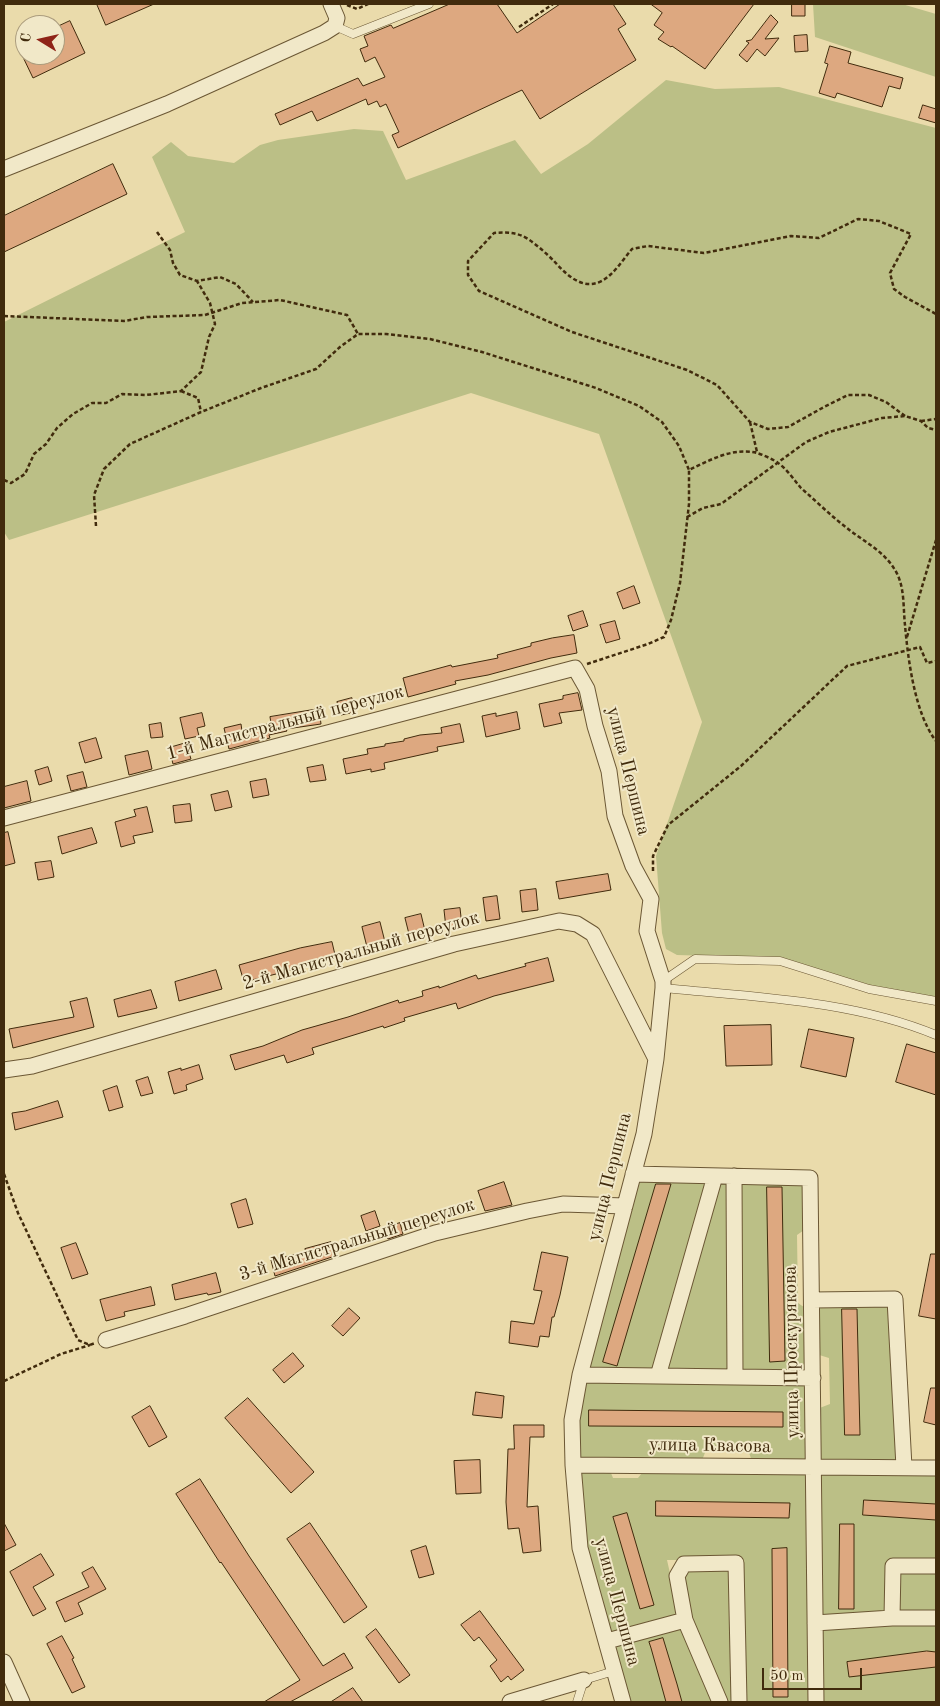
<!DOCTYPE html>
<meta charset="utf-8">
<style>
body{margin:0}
#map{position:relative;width:940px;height:1706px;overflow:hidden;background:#eadbab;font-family:"Old Standard TT",serif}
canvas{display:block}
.frame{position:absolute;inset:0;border:5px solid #412b0d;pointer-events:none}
.north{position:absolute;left:15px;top:15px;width:50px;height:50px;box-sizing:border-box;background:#f1e8c8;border:1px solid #ab9c7d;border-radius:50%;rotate:279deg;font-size:14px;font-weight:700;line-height:20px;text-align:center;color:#412b0d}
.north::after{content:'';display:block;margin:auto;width:18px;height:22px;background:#8f2418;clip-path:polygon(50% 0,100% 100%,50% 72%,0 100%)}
.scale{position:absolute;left:762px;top:1668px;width:100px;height:22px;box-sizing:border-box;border:2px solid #412b0d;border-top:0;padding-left:6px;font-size:15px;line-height:18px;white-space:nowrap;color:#412b0d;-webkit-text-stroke:4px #f1e8c8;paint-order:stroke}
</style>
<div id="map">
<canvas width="940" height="1706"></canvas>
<div class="frame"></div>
<div class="north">С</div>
<div class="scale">50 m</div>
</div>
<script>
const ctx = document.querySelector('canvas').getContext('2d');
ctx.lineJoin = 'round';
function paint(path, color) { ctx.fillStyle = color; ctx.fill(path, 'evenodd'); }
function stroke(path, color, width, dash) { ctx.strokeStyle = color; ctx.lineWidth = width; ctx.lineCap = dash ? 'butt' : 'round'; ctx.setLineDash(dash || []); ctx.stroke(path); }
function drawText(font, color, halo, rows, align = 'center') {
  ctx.font = font + ' "Old Standard TT",serif'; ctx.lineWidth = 4; ctx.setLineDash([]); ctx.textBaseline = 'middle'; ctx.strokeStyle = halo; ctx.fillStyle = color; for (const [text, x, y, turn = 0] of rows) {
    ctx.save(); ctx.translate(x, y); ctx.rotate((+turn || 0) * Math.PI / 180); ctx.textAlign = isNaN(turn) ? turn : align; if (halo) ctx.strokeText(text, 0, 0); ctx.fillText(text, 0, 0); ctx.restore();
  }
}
const green = new Path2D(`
 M813 4H902L936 14V77L815 37Z
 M666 80 715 89 779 87 936 128V997L870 985 780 958 677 955 666 949 662 933 656 856 702 722 599 434 471 393 9 540 4 532V322L185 232 152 157 171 142 188 156 234 163 260 145 278 140 354 129 383 131 406 180 515 140 541 174 588 144Z
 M637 1177 711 1179 656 1372H584Z
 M718 1180H730L729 1371H664Z
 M738 1180 806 1182 807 1228 797 1235 798 1303 808 1310V1375L737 1374Z
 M891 1303 900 1464H817V1409L830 1404 829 1358 816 1354V1304Z
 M583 1379 808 1381 809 1464H753L748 1450H706L701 1463 578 1461 575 1419Z
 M577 1468H609L613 1478H638L646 1468 811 1470 814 1702H741L738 1560H667L680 1618 608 1636 583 1547Z
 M817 1470 936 1472V1564H892L890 1616 818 1621Z
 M730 1567 734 1702H726L690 1619 683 1576 687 1568Z
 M936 1571V1613H903L898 1609 899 1573Z
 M936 1620V1702H819L818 1626Z
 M682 1625 715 1702H628L611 1644Z`);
const building = new Path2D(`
 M97 4H154L106 25Z
 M450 4H497L517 33 560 4H613L626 24 618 29 636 60 540 119 522 90 398 148 392 135 399 132 386 104 380 107 377 101 368 105 366 99 317 121 312 111 280 125 275 114 358 78 363 86 385 77 375 57 365 62 360 49 368 46 364 36 391 25 393 28Z
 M651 4H754L705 69 672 46 671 47 658 39 664 32 654 25 662 13Z
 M792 4H805V16H792Z
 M771 15 778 22 765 39 779 38 765 56 757 49 747 62 739 55 749 43 746 41 751 40Z
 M70 21 85 53 33 78 22 55H55V28Z
 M807 35 808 51 795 52 794 36Z
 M830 46 851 52 848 63 903 78 900 89 889 86 882 107 837 93 835 98 819 93 828 64 825 63Z
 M923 105 936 109V123L919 118Z
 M113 164 127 194 4 252V216Z
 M634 586 640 603 623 609 617 593Z
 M583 611 588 626 573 631 568 616Z
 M615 621 620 639 606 643 600 625Z
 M574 635 577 653 551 658 488 675 455 681 456 684 408 697 403 678 451 665 452 667 498 658 497 655 531 646V643L552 638Z
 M578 693 582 710 559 713 562 723 544 727 539 704 563 699V696Z
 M352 698 355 712 341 715 337 702Z
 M319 709 321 724 286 729 287 731 269 735 270 738 229 749 224 728 241 724 242 731 271 723 270 717Z
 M517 712 520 729 486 737 482 716 496 713V716Z
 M202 713 205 726 197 728 199 736 185 739 180 718Z
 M161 723 163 737 151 738 149 725Z
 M460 724 464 742 437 747 438 751 384 763 385 769 371 772V769L346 774 343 759 368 754 367 749 385 746V744L404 741V739L420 735 442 733 441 728Z
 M96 738 102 758 85 763 79 743Z
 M186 743 191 759 173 764 169 748Z
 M148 751 152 769 129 775 125 756Z
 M323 765 326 780 310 782 307 768Z
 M48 767 52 781 39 785 35 771Z
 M83 772 87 787 71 791 67 776Z
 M266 779 269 795 253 798 250 782Z
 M27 781 31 801 4 808V787Z
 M228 791 232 807 215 811 211 795Z
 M190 804 192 821 175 823 173 806Z
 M147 807 153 832 133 836 135 843 121 847 115 822 136 816 134 810Z
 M92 828 97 843 62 854 58 837Z
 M8 832 15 863 4 866V833Z
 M51 861 54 877 38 880 35 863Z
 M608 874 611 890 559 899 556 882Z
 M536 889 538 910 522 912 520 891Z
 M497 896 500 919 486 921 483 898Z
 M460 908 462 926 446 928 444 910Z
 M421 914 426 935 410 938 405 918Z
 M380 922 385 942 367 947 362 927Z
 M332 942 336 959 244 982 239 965 300 948Z
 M548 958 554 981 494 996 458 1009 456 1003 404 1018 405 1021 384 1028 383 1026 312 1048 314 1054 287 1063 284 1055 235 1070 230 1055 263 1046 302 1030 348 1017 398 1000 399 1003 423 996 422 991 439 986V988L476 975 478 979 526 966 525 964Z
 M216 970 222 989 179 1001 175 982Z
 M151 990 157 1008 118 1017 114 1000Z
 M87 998 94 1027 13 1048 9 1029 74 1017 70 1002Z
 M771 1025 772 1065 726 1066 724 1026Z
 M809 1029 854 1038 846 1077 801 1067Z
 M907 1044 936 1053V1095L896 1082Z
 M199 1065 203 1079 186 1085 187 1090 174 1094 168 1072 181 1068V1070Z
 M148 1077 153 1093 141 1096 136 1081Z
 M117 1086 123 1107 109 1111 103 1091Z
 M58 1101 63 1117 15 1130 12 1113 25 1111Z
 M504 1182 512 1205 485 1211 478 1191Z
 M656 1184H671L617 1366 603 1362Z
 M767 1187H782L785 1361 770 1362Z
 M246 1199 253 1224 238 1228 231 1204Z
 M375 1211 380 1226 366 1231 361 1216Z
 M400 1223 403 1234 388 1239 384 1228Z
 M331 1242 335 1256 275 1276 271 1260 306 1252 305 1249Z
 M76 1243 88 1274 72 1279 61 1248Z
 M542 1252 568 1257 560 1295 554 1317H552L549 1337 540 1336 538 1347 509 1343 511 1321 534 1324 542 1291 534 1290Z
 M931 1254H936V1319L919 1316Z
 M216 1273 221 1292 208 1295 207 1293 175 1300 172 1285Z
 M151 1287 155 1305 124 1312 125 1316 106 1321 100 1300Z
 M349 1308 360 1318 343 1336 332 1326Z
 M842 1309H857L860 1435H845Z
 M293 1353 304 1366 284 1383 273 1370Z
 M931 1388H936V1425L924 1422Z
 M476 1392 504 1396 502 1418 473 1415Z
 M248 1398 314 1472 291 1493 225 1418Z
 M150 1406 167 1437 149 1447 132 1417Z
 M589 1410 783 1412V1427L589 1426Z
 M514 1425H544V1437H530L527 1507 538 1506 541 1551 523 1553 519 1528 508 1529 506 1502 508 1449H514Z
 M480 1460 481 1493 456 1494 454 1461Z
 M200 1479 249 1556 323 1666 344 1653 353 1668 290 1702H264L300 1680 221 1562 220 1563 176 1494Z
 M864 1500 936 1504V1520L863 1515Z
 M656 1501 790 1503 789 1518 656 1516Z
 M627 1513 654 1605 640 1609 613 1517Z
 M4 1523 16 1545 4 1551Z
 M310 1523 367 1607 344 1623 287 1539Z
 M840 1524H854V1609H839Z
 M426 1546 434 1574 419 1578 411 1551Z
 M787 1548 788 1697H773L772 1549Z
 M41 1554 54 1575 33 1587 46 1609 33 1616 10 1572Z
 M93 1567 106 1589 78 1603 83 1614 65 1622 56 1602 89 1587 82 1573Z
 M480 1611 524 1670 511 1680 508 1676 501 1682 490 1666 497 1660 479 1637 474 1641 461 1625Z
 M376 1629 410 1675 399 1683 366 1637Z
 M62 1636 74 1658 72 1659 85 1687 72 1693 47 1644Z
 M663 1638 677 1684 682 1702H666L651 1648 649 1642Z
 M927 1651 936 1652V1667L849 1677 847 1662Z
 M353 1688 363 1702H331Z`);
const path = new Path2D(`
 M347 5 357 9 368 4
 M519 27 553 4
 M157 232 170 250 173 263 180 275 197 281 220 277 236 284 253 302
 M4 316 124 321 147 317 205 315 242 303 280 300 347 315 358 334
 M181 391 198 398 201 412
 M905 416 886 402 869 395H848L824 407 788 427 768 429 750 422 717 385 687 370 572 332 479 291 468 275V261L494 233C506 232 517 232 528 239 537 245 547 254 554 261 569 278 588 295 610 275 618 268 625 257 632 249L648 246 704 253 791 236 819 238 858 219 879 221 911 234 890 273 894 289 905 297 936 314
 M921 421 936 419
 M750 422 757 452
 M4 480 11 483 25 474 34 454 46 444 57 428 73 414 92 403H106L122 394 146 395 181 391 201 372 209 337 215 324 210 303 197 281
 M687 517 703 508 721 504 806 442 829 432 882 418 905 416 921 421 928 428 936 430
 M96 526 94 495 104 469 130 444 201 412 261 388 316 369 340 347 358 334H386L430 339 482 352 596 388 639 406 662 422 679 446 689 470
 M907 637 936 540
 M587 664 648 644 664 637 671 620 680 583 689 504V470C710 460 733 447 757 453 763 455 773 459 778 463 787 469 794 480 801 488 816 501 831 516 847 528 863 541 884 551 895 570 905 586 903 607 905 625 908 660 915 714 936 741
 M653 871V856L668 825 741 766 847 666 920 647 927 663 936 661
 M4 1174 18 1213 78 1340 90 1345 95 1343
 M4 1381 61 1354 90 1345`);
const lane = new Path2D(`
 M335 26 353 34 429 4
 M663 981 695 959 780 961 869 989 936 1001
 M663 988C753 997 852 1000 936 1035
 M577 1702 584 1680 614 1671`);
const street = new Path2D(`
 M4 169 167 104 324 33 335 26 337 18 331 4
 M4 818 575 668 587 689 595 726 609 771 615 816 633 866 651 899 647 931 663 981V988L656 1059 644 1134 580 1375 572 1420 573 1465 580 1548 623 1702
 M4 1070 32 1066 454 944 559 921 577 924 593 934 656 1059
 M633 1174 810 1178 816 1702
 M734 1176 735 1377
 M812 1300 895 1299 904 1467
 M106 1340 185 1316 435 1233 527 1211 563 1204 625 1206
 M580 1375 813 1378
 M658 1376 715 1176
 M573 1465 936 1468
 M892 1618 893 1566H936
 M815 1623 892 1618H936
 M607 1641 685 1620
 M4 1662 22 1702
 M510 1702 584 1680
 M720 1702 685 1620 677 1576 684 1564 736 1563 739 1702`);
const streetNames = [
 ["1-й Магистральный переулок",285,723,-15],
 ["улица Першина",628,771,76],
 ["2-й Магистральный переулок",361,951,-16],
 ["улица Першина",610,1177,-76],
 ["3-й Магистральный переулок",357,1240,-17],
 ["улица Проскурякова",792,1352,-91],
 ["улица Квасова",710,1446,1],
 ["улица Першина",617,1602,75]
];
paint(green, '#bbbf86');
paint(building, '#dda880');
stroke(building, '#412b0d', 1);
stroke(lane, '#6b5734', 9);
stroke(street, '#6b5734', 17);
stroke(path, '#412b0d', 2.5, [4, 2.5]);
stroke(lane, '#f1e8c8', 8);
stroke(street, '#f1e8c8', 15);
drawText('19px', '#412b0d', '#f1e8c8', streetNames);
</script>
